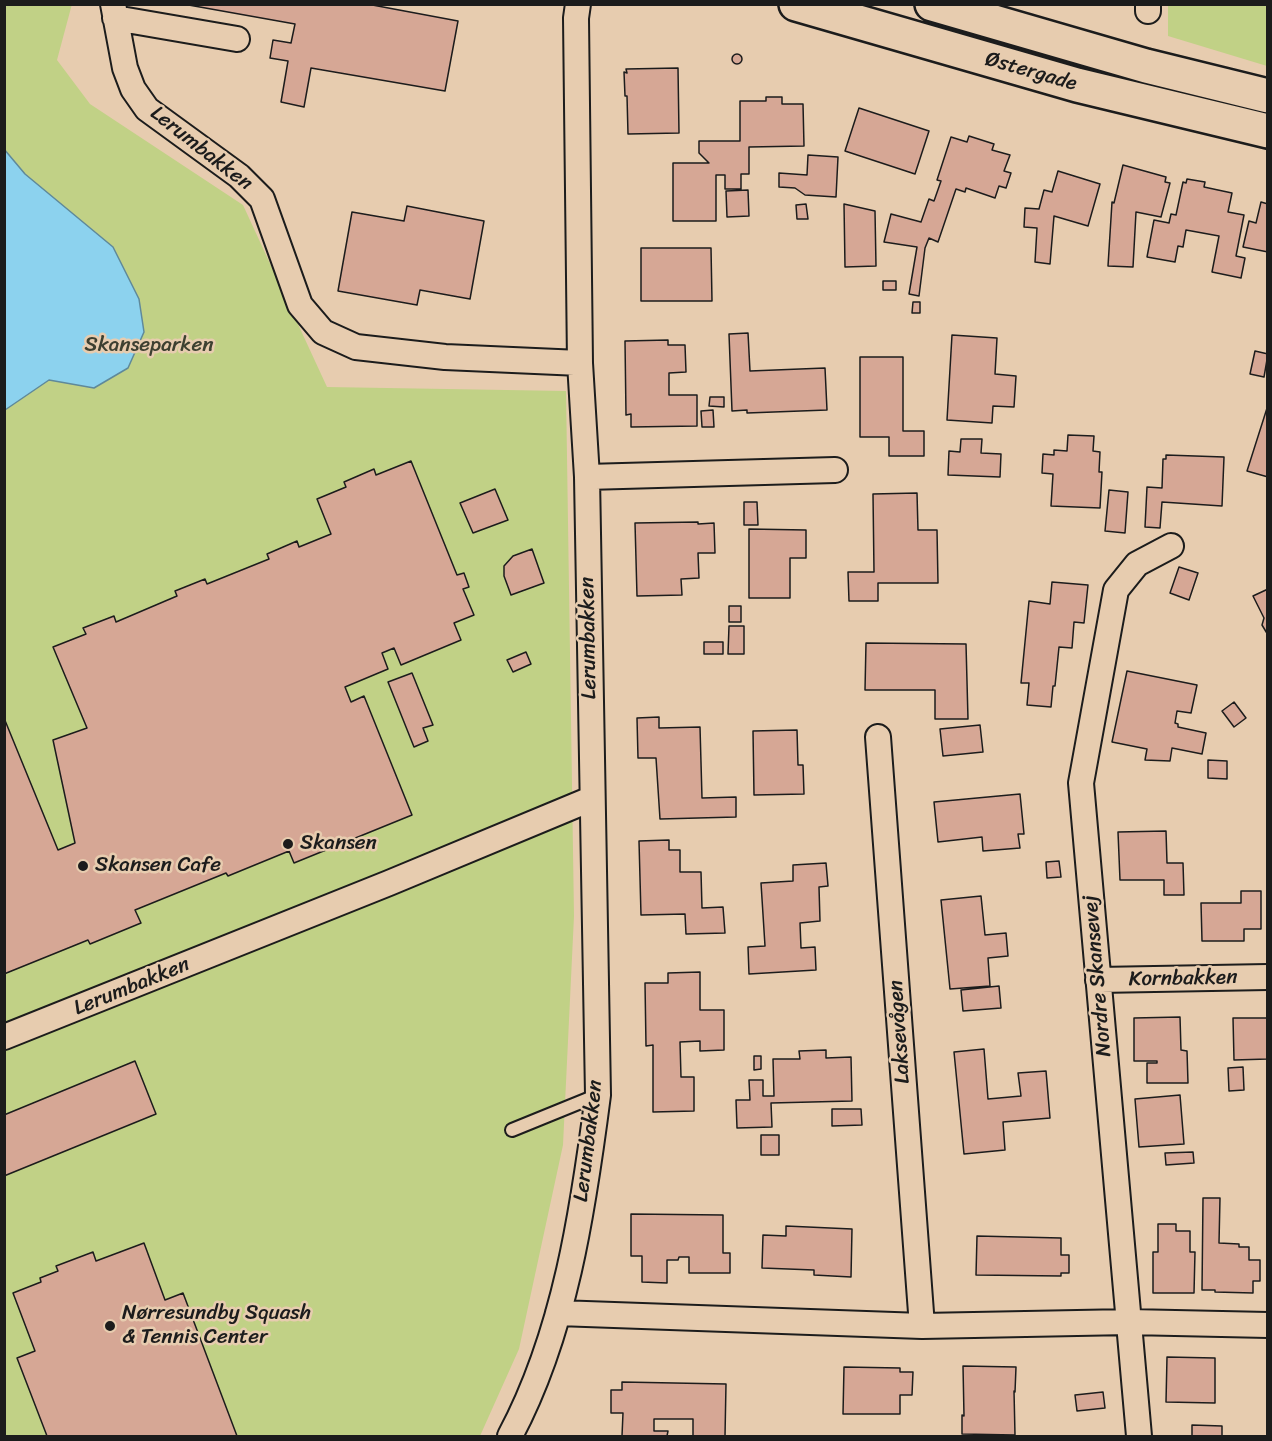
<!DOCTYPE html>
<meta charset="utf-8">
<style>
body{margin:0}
#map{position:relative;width:1272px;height:1441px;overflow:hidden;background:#e7ccaf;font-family:Sriracha,sans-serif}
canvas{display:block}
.frame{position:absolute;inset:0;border:6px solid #1c1c1c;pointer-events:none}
</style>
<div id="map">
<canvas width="1272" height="1441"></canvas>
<div class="frame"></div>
</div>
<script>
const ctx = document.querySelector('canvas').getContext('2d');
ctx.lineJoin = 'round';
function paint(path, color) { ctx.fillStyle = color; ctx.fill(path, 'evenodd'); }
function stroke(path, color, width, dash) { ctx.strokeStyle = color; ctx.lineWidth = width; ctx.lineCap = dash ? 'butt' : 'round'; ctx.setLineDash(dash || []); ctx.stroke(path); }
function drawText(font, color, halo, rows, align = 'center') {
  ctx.font = font + ' Sriracha,sans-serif'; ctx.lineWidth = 5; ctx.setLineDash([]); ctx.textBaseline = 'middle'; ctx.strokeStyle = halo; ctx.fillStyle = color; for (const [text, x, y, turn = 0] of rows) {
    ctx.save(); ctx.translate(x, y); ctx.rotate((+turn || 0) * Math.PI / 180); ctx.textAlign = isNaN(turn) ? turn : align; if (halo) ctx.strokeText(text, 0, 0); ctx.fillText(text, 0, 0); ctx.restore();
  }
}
const green = new Path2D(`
 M72 4 57 60 90 104 243 205 327 387 566 391 574 916 563 1145 519 1349 480 1436H5L4 5Z
 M1168 5H1267V66L1168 36Z`);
const water = new Path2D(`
 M4 149 25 174 113 247 139 299 144 332 128 368 94 388 49 380 5 410Z`);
const building = new Path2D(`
 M183 4H367L458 21 445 91 311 68 304 107 281 102 288 61 270 58 273 40 291 43 295 24Z
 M732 59a5 5 0 1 1 10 0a5 5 0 1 1-10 0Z
 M678 68 679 133 628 134 627 96H625L624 72 627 73 626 69Z
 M766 97H782V104H803L804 146 749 147V174H741V189H725V175H716V221H673V163H709L699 153V141H740V101H766Z
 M859 108 929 131 915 174 845 151Z
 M969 136 994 144 992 150 1010 155 1004 171 1011 173 1006 188 999 186 995 198 966 188 965 192 956 189 938 242 929 238 925 248 919 296 909 294 917 247 884 242 891 214 921 222 929 199 934 201 941 181 937 180 951 137 967 142Z
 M808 155 838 157 836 197 805 195 795 188 779 187V173L807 175Z
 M1123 165 1166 177 1165 182 1170 183 1161 217 1136 212 1133 267 1108 266 1112 202 1114 203Z
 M1058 171 1100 184 1088 226 1054 216 1050 264 1035 262 1037 228 1024 227 1025 208 1039 209 1044 190 1052 192Z
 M1187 179 1205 182 1204 187 1232 193 1228 212 1244 215 1236 256 1245 258 1241 278 1212 272 1219 236 1186 230 1183 247 1178 246 1175 262 1147 257 1154 220 1169 223 1171 214 1176 215 1183 182 1186 183Z
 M748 190 749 216 727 217 726 191Z
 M1261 202 1268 204V252L1243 247 1249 221 1256 223Z
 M806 204 808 219H797L796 205Z
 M844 204 875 211 876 266 845 267Z
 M407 206 484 221 470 299 420 290 417 305 338 291 352 212 404 221Z
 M641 248H711L712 301H641Z
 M883 281H896V290H883Z
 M913 302H920V313H912Z
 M748 333 750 371 825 368 827 410 747 413V410L732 411 729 334Z
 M952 335 997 338 995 374 1016 376 1014 407 993 406 992 423 947 420Z
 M668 340V345H685L686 372 669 373V395H697V426L631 427V414L626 415 625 341Z
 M1255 351 1268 354 1264 377 1250 374Z
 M860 357H903V431H924V456H889V437H860Z
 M710 397H724V407L709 406Z
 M1268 405V477L1247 471Z
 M713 410 714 427H702L701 411Z
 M1068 435 1094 436 1093 451 1100 452 1099 472H1102L1100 508 1051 506 1053 474 1042 473 1043 454 1054 455V450L1067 451Z
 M961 439H982L981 453 1001 454 1000 477 948 475 949 451 960 452Z
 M1166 455 1224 457 1222 506 1162 502 1160 528 1145 527 1147 487 1162 488 1163 459H1166Z
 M411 461 457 575 464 573 469 587 463 589 474 615 454 623 461 640 401 665 394 648 382 653 388 669 345 687 351 702 364 696 412 815 294 863 289 851 228 876 226 873 135 910 141 923 90 944 88 940 4 974V718L58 850 75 843 53 740 87 728 53 647 86 634 83 628 114 616 116 622 177 596 175 591 205 579 207 584 269 559 267 554 297 541 299 547 331 534 317 499 346 487 344 482 374 469 376 475Z
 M495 489 508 520 473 533 460 503Z
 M1109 490 1128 492 1125 533 1105 531Z
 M917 493 918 530H937L938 583H878V601H849L848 572H874L873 494Z
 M744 502H757L758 525H744Z
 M698 522V524L714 523 715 553H698L699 578 681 579 682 595 637 596 635 523Z
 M749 529 806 530V558H790V598H749Z
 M532 549 544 583 511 595 504 576V566L513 556Z
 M1179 567 1198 573 1189 600 1170 593Z
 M1052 582 1088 585 1084 623 1074 622 1072 648 1059 647 1055 686H1053L1051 707 1027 705 1029 683H1021L1029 601 1050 604Z
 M1268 589V635L1262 625 1264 618 1253 596Z
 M729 606H741V622H729Z
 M729 626H744V654H728Z
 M704 642H723V654H704Z
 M866 643 966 644 968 719H935V690H865Z
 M526 652 531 664 513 672 507 660Z
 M1127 671 1197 685 1191 713 1177 711 1175 723 1178 724V727L1206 733 1202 754 1172 748 1170 761 1145 760 1147 749 1112 742Z
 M412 673 433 725 423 728 428 741 414 747 388 682Z
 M1234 702 1246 718 1234 727 1222 711Z
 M659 717V728L700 727 702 798 736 797V817L660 819 656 758H638L637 718Z
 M980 725 983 752 943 756 940 729Z
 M797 730 798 765H803L804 794 754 795 753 731Z
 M1208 760 1227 761V779L1208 778Z
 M1020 794 1024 834H1018L1020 848 983 851 982 837 938 842 934 802Z
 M1166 831 1167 863H1183L1184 895H1164V880H1120L1118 832Z
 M669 840V850H680V872H701L702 908 723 907 725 933 686 934 685 914 641 915 639 841Z
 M1059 861 1061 877 1047 878 1046 862Z
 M826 863 828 886 819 887 820 921 800 923 801 948 815 947 816 970 749 974 748 947 765 946 761 883 793 881V865Z
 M1241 891H1261V929H1244V941H1202L1201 903H1241Z
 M981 896 985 935 1006 933 1008 956 988 958 990 986 950 989 941 900Z
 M700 972V1010H724V1050L700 1051V1041L680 1042 681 1077H694V1111L653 1112V1045L646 1046 645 983H668V973Z
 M999 986 1001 1008 963 1011 961 990Z
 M1180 1017 1181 1050 1187 1051 1188 1083H1147V1063H1157V1061H1134V1018Z
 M1233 1018H1268V1059L1234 1060Z
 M984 1049 988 1099 1021 1096 1018 1073 1046 1071 1050 1118 1003 1122 1005 1150 964 1154 954 1052Z
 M826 1050V1058L851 1057 852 1101 771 1103 772 1127 737 1128 736 1100H750L749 1080H763V1096H774L773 1059H800L799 1051Z
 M754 1056H761V1069L754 1070Z
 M135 1061 156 1114 4 1176V1115Z
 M1243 1067 1244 1090 1229 1091 1228 1068Z
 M1180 1095 1184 1144 1139 1147 1135 1099Z
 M832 1109H861L862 1125 832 1126Z
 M761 1135H779V1155H761Z
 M1193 1152 1194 1163 1166 1165 1165 1153Z
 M1203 1198H1220L1219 1243 1239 1244V1247H1249V1260H1260V1281H1253V1293L1215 1292V1290H1202Z
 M631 1214 723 1215V1253H730V1273H689V1257H679L678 1260H667V1283L642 1282V1256H631Z
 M1158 1224H1176V1231H1190V1252H1195L1194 1293H1153V1252H1158Z
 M786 1226 852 1229 851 1277 814 1275V1270L762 1268 763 1235 786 1236Z
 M977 1236 1061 1238V1255H1069V1273H1061V1276L976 1275Z
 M144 1243 165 1300 183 1293 237 1436H47L17 1358 35 1351 13 1293 41 1282 40 1278 58 1271 56 1266 93 1252 96 1261Z
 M1167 1357 1215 1358V1403L1166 1402Z
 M963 1366 1016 1367 1015 1392 1014 1391 1015 1435 962 1434V1415L964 1416Z
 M844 1367 900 1368V1372H913L912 1395H900V1414H843Z
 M622 1382 726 1384 725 1436H693V1419H654V1431H668L667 1436H622L623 1413H611V1390H622Z
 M1103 1392 1105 1408 1077 1411 1075 1395Z
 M1192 1425 1222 1426V1436H1192Z`);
const service = new Path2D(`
 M512 1130 598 1095`);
const minor = new Path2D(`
 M113 4 125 68 133 89 147 109 239 176 262 199 300 305 323 332 356 347 445 357 580 363
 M1148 4V11
 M115 18 237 39
 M587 477 835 470
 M878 737 922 1326
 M1098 980 1268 977
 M4 1037 389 883 591 799
 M558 1313 922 1326 1129 1322 1268 1325
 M510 1436C565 1333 583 1211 598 1095L587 477 580 363 576 18 578 4
 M1139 1436 1081 783 1116 590 1137 564 1171 546`);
const secondary = new Path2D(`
 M796 4 1077 85 1268 131
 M932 4 1146 66 1268 96`);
const markers = [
 [288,844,6,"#1c1c1c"],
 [83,866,6,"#1c1c1c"],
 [110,1326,6,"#1c1c1c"]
];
const streetNames = [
 ["Østergade",1031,72,16],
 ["Lerumbakken",201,149,38],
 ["Lerumbakken",589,638,-91],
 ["Nordre Skansevej",1098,976,-95],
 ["Kornbakken",1183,979,-1],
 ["Lerumbakken",132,987,-22],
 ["Laksevågen",900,1032,-94],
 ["Lerumbakken",589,1141,-83]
];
const parkNames = [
 ["Skanseparken",149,346]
];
const poiNames = [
 ["Skansen",300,844],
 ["Skansen Cafe",95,866],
 ["Nørresundby Squash",122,1314],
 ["& Tennis Center",122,1338]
];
paint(green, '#c1d186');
paint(water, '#8cd2ee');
stroke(water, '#5f899a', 1.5);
paint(building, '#d6a795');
stroke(building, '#1c1c1c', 1.5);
stroke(service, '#1c1c1c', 16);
stroke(minor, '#1c1c1c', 28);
stroke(secondary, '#1c1c1c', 38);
stroke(service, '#e7ccaf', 12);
stroke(minor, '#e7ccaf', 24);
stroke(secondary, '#e7ccaf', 33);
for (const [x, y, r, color] of markers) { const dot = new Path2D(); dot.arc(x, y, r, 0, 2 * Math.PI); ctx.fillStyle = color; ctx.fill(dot); stroke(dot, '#e7ccaf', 2); }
drawText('21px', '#1c1c1c', '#e7ccaf', streetNames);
drawText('21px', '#3d4031', '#e7ccaf', parkNames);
drawText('21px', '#1c1c1c', '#e7ccaf', poiNames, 'left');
</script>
